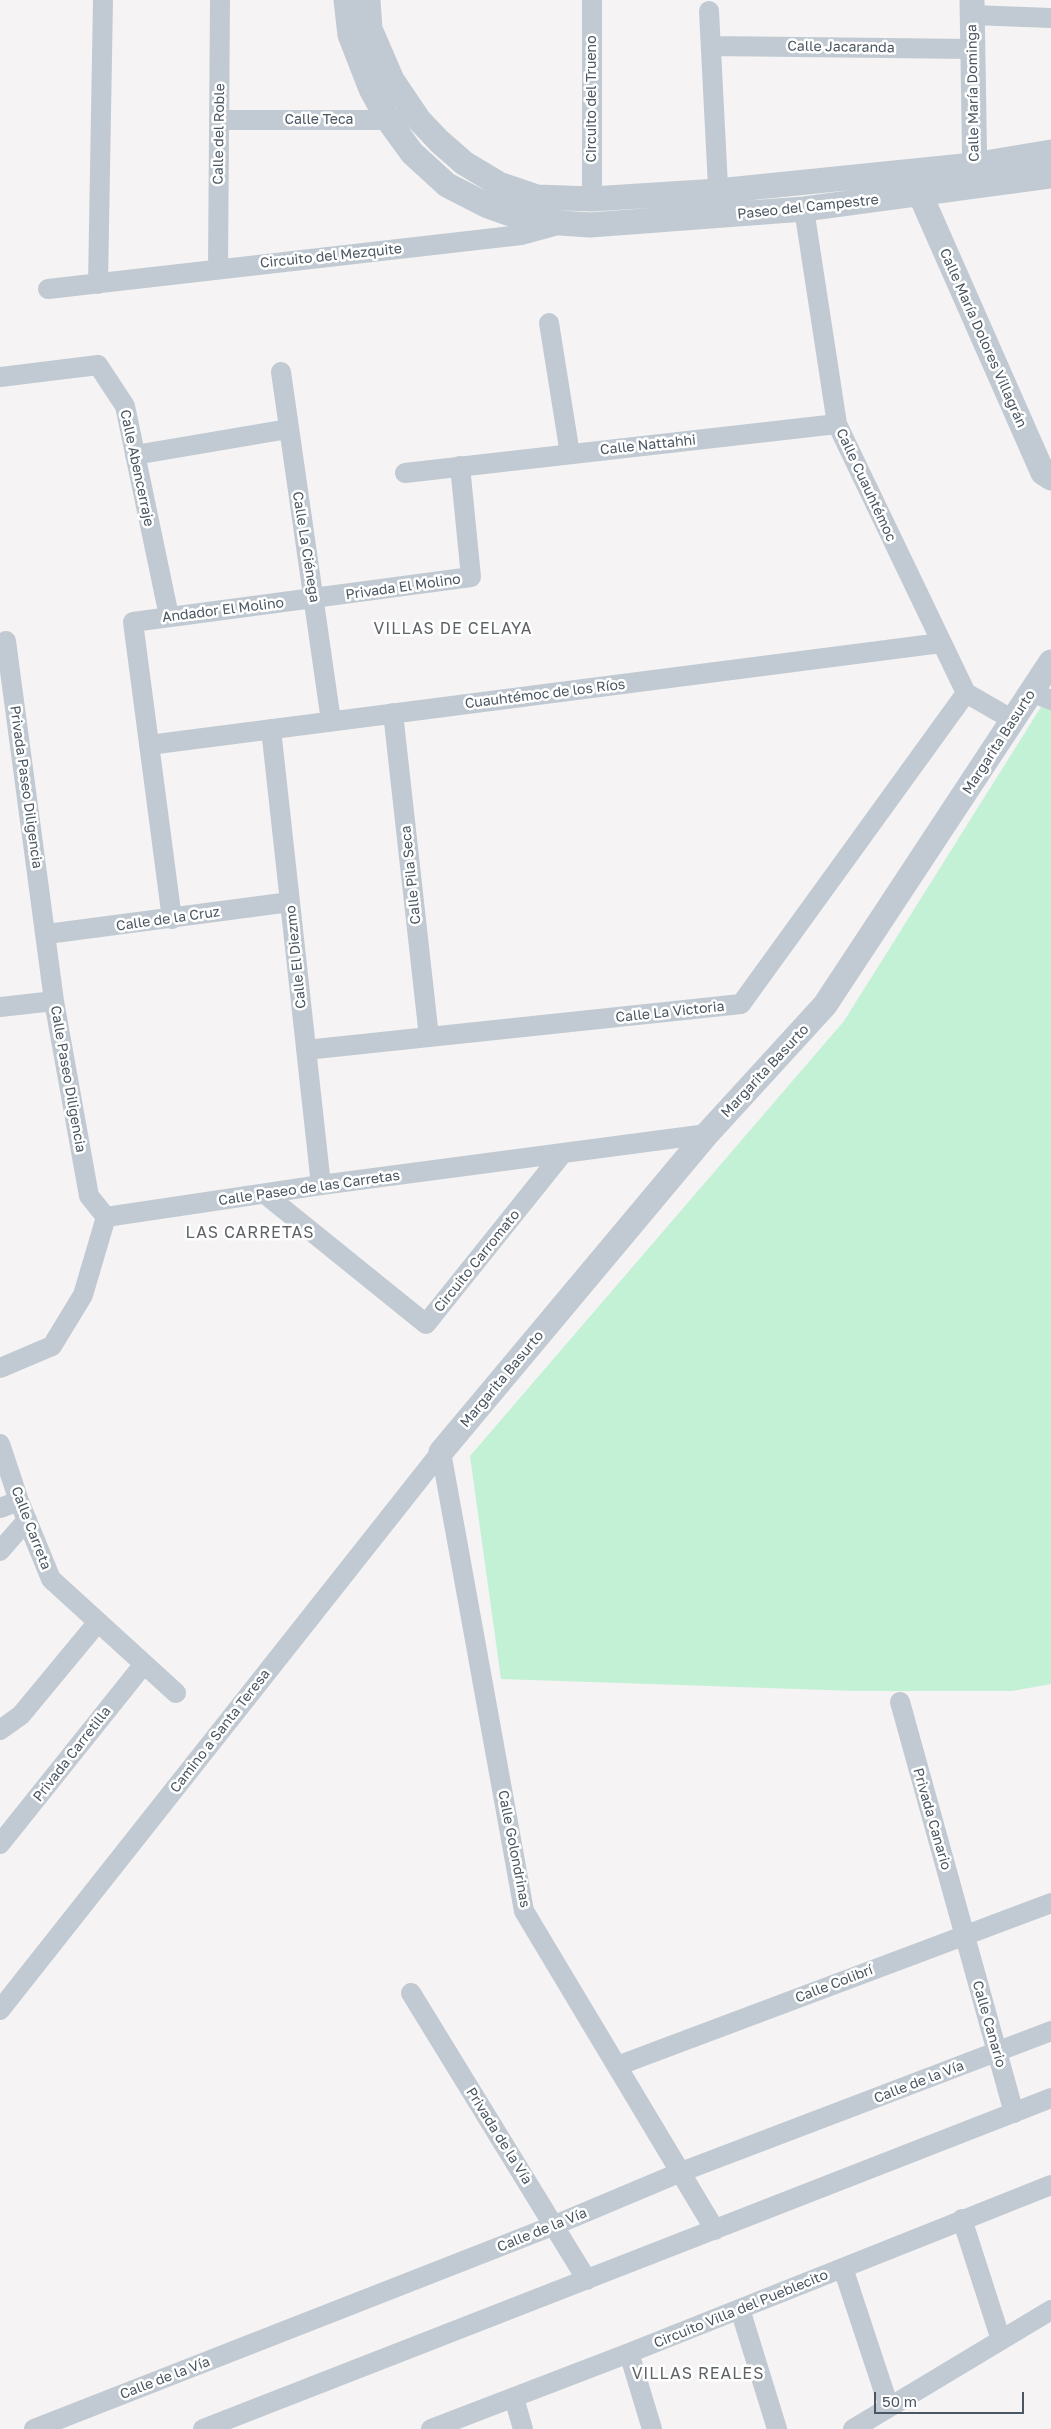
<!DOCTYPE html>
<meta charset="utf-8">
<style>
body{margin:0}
#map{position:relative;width:1051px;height:2429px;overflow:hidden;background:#f5f3f3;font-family:"Golos Text",sans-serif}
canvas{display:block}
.scale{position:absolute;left:874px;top:2392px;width:150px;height:22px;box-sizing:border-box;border:2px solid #4a5661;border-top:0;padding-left:6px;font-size:15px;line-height:18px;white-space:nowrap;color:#4a5661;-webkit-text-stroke:4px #fff;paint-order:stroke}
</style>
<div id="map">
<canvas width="1051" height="2429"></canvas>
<div class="scale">50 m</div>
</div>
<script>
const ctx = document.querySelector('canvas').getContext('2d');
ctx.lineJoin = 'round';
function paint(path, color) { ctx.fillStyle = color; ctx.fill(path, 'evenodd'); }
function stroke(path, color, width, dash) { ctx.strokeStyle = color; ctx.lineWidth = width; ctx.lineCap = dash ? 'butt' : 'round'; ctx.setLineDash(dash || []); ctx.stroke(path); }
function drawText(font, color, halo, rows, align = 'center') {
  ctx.font = font + ' "Golos Text",sans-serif'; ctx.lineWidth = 5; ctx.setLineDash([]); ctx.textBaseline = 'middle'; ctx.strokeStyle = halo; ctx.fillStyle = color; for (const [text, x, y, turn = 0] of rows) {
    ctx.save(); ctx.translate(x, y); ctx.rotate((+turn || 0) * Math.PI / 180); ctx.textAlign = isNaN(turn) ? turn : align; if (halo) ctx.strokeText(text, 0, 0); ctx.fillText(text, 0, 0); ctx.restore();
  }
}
const green = new Path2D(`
 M1051 691V1684L1012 1691H857L501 1679 470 1456 844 1021Z`);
const minor = new Path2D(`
 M592 0V199
 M709 11 719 206
 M972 15 1051 18
 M711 46 972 49
 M219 120H400
 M804 209 837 424 966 693 1013 720
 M218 268 220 0
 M98 284 103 0
 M48 289 521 235 554 226
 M549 323 570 454
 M281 372 331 721
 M0 377 98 365 125 406 169 616
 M135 455 288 429
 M405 473 837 424
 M6 641 54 1001 89 1196 106 1217
 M1031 692 1051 700
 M393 713 429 1037
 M271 729 321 1185
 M149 745 941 643
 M172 919 133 622 471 577 460 466
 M47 934 290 902
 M0 1007 54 1001
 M306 1050 741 1004 966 693
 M265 1194 426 1324 563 1153
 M0 1368 52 1346 83 1295 106 1217 321 1185 707 1134
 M0 1444 19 1501 51 1579 176 1693
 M441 1452 524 1911 715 2230
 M0 1508 19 1501
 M0 1551 27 1520
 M900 1702 1014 2113
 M0 1730 21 1715 98 1622
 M0 1844 144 1664
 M411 1993 587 2280
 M0 2010 441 1452
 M617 2066 1051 1903
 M962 2219 1001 2340
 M843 2268 889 2407
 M740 2309 777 2429
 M629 2353 652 2429
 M514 2398 523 2429
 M34 2429 555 2225 681 2172 1051 2031
 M203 2429 1051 2098
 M431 2429 629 2353 1051 2185
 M853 2429 1051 2310`);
const tertiary = new Path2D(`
 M346 0 350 35 371 89 388 120 412 153 447 185 488 206 530 221 590 225 804 209 1051 176
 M368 0 370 29 392 80 419 120 439 141 464 163 499 184 537 197 592 199 718 191 973 165 1051 152
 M972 0 975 182
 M920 194 1043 473 1051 478
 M441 1452 707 1134 825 1005 1051 662`);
const streetNames = [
 ["Calle Jacaranda",841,47,1],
 ["Calle María Dominga",973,93,-91],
 ["Circuito del Trueno",592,99,-90],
 ["Calle Teca",319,120],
 ["Calle del Roble",219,134,-89],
 ["Paseo del Campestre",808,207,-6],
 ["Circuito del Mezquite",331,256,-6],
 ["Calle María Dolores Villagrán",983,338,66],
 ["Calle Nattahhi",648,445,-6],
 ["Calle Abencerraje",137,468,78],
 ["Calle Cuauhtémoc",866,485,65],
 ["Calle La Ciénega",306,547,81],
 ["Privada El Molino",403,587,-8],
 ["Andador El Molino",223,610,-7],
 ["Cuauhtémoc de los Ríos",545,694,-7],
 ["Margarita Basurto",999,742,-57],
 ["Privada Paseo Diligencia",26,787,82],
 ["Calle Pila Seca",411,875,-96],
 ["Calle de la Cruz",168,919,-8],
 ["Calle El Diezmo",296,957,-96],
 ["Calle La Victoria",670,1012,-6],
 ["Margarita Basurto",765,1071,-47],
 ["Calle Paseo Diligencia",68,1079,80],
 ["Calle Paseo de las Carretas",309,1188,-8],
 ["Circuito Carromato",477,1261,-51],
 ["Margarita Basurto",502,1379,-50],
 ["Calle Carreta",31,1528,69],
 ["Camino a Santa Teresa",220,1731,-52],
 ["Privada Carretilla",72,1754,-52],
 ["Privada Canario",932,1819,74],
 ["Calle Golondrinas",514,1849,79],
 ["Calle Colibrí",834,1984,-21],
 ["Calle Canario",989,2024,74],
 ["Calle de la Vía",919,2082,-21],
 ["Privada de la Vía",499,2136,58],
 ["Calle de la Vía",542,2230,-22],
 ["Circuito Villa del Pueblecito",741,2309,-22],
 ["Calle de la Vía",165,2378,-21]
];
const quarterNames = [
 ["VILLAS DE CELAYA",453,629],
 ["LAS CARRETAS",250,1233],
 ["VILLAS REALES",698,2374]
];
paint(green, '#c3f1d5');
stroke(minor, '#c1cad2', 20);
stroke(tertiary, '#c1cad2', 25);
drawText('14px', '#4a5661', '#fff', streetNames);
ctx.letterSpacing = '1px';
drawText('16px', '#5f6368', '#fff', quarterNames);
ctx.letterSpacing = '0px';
</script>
